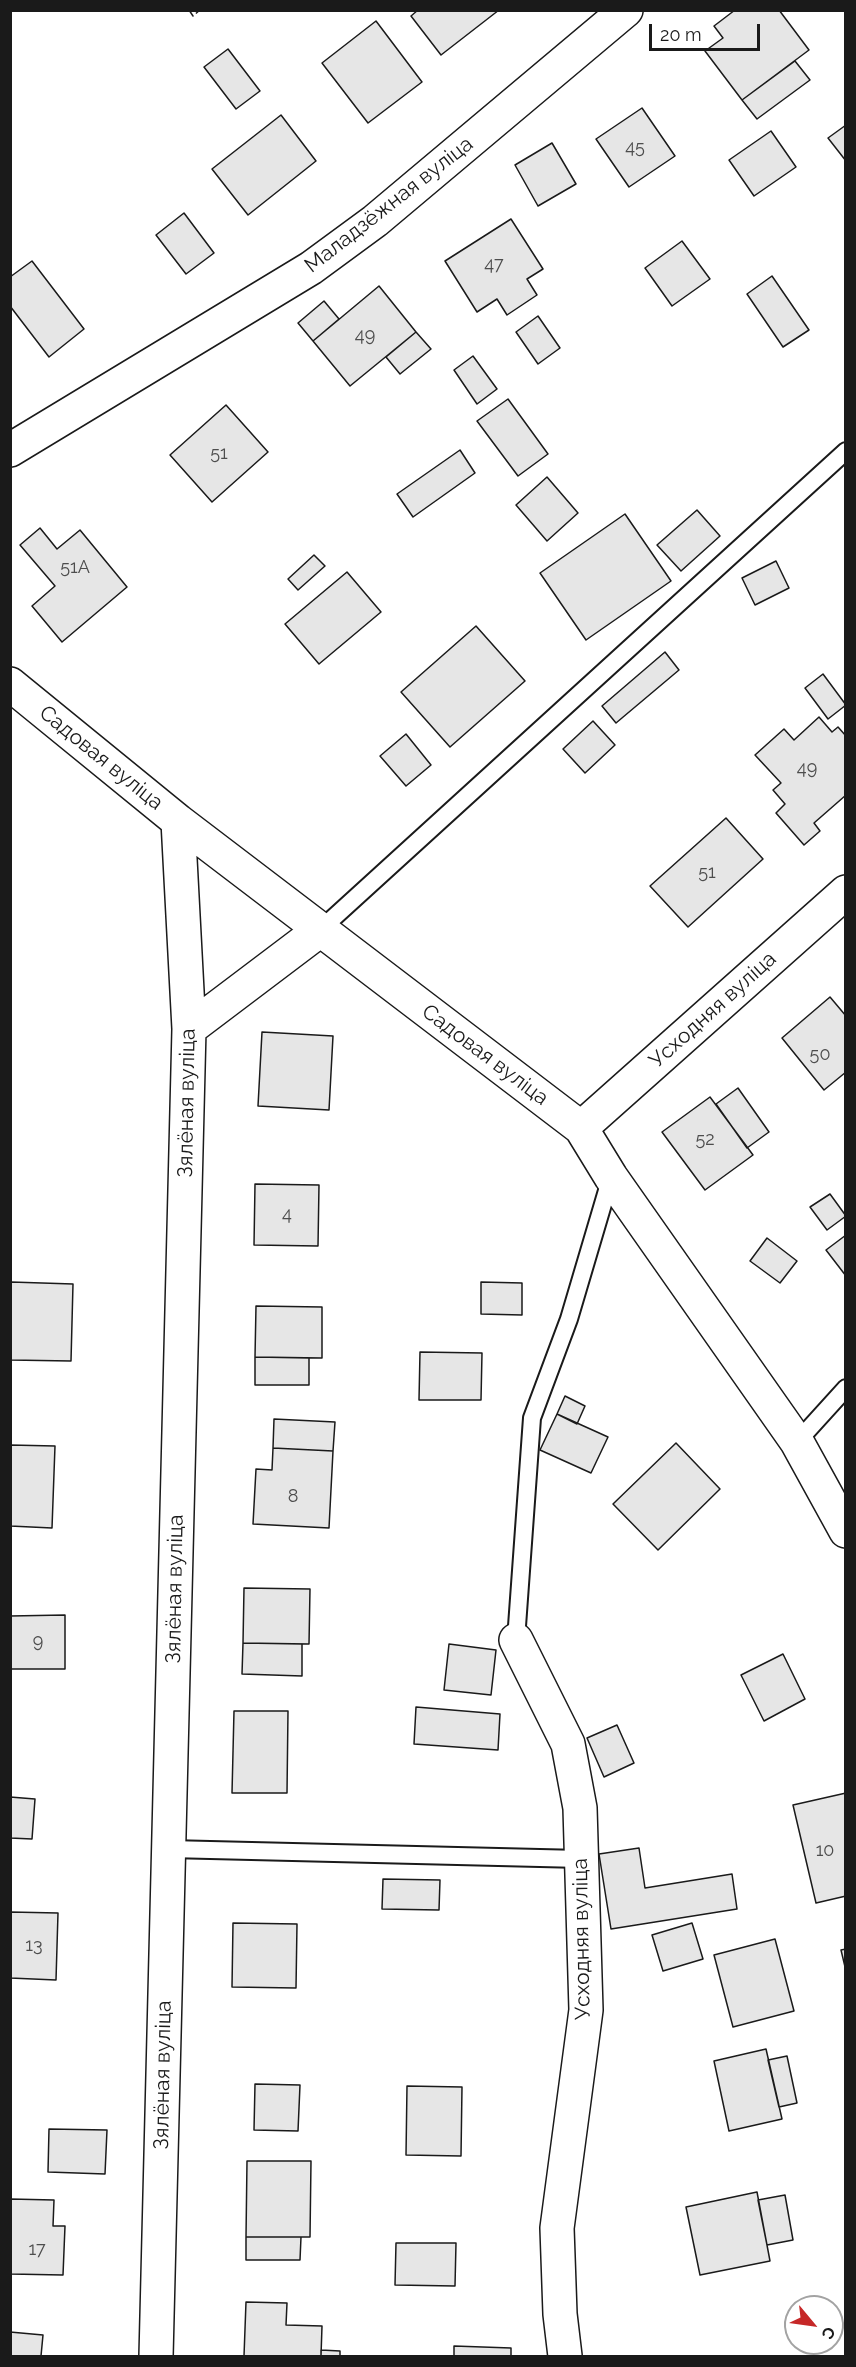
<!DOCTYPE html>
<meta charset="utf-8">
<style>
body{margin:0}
#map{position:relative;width:856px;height:2367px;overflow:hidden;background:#fff;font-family:Raleway,sans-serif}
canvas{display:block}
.frame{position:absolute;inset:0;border:12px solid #1a1a1a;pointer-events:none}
.north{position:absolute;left:784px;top:2295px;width:60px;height:60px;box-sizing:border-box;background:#fff;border:2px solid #a3a3a3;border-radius:50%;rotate:119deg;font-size:16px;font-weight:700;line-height:24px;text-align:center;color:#1a1a1a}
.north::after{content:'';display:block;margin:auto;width:21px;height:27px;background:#c62828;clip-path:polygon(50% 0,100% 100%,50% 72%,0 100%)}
.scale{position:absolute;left:649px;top:24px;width:111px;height:27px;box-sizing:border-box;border:3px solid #1a1a1a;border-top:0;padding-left:8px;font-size:18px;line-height:21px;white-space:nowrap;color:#1a1a1a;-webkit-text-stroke:4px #fff;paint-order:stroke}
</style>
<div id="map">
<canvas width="856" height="2367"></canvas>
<div class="frame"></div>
<div class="north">С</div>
<div class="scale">20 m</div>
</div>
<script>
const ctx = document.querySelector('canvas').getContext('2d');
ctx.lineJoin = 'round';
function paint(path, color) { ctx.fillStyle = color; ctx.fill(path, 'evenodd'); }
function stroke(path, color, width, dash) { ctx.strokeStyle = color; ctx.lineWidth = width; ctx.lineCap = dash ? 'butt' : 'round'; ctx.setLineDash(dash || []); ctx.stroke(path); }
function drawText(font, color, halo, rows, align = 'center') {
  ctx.font = font + ' Raleway,sans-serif'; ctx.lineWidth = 4.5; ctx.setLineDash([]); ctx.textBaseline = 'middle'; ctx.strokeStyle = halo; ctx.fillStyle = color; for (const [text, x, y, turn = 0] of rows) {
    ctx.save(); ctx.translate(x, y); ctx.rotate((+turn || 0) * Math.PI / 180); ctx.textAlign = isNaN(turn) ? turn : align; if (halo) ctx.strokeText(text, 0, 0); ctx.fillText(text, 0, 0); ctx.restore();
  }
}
const building = new Path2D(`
 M418 10H499L441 55 411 16Z
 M735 10H779L809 50 742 100 705 51 723 38 714 26Z
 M376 21 422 82 368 123 322 63Z
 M228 49 260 91 236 109 204 67Z
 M795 61 810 80 757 119 742 100Z
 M642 108 675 156 629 187 596 139Z
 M281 115 316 161 248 215 212 169Z
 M846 125V161L828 138Z
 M771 131 796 167 754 196 729 160Z
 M552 143 576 184 538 206 515 165Z
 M184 213 214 253 186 274 156 235Z
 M511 219 543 269 527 279 537 295 507 315 497 299 477 312 445 261Z
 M682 241 710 279 672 306 645 268Z
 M32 261 84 329 49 357 10 306V277Z
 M772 276 809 330 783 347 747 294Z
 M379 286 416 332 350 386 313 341Z
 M324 301 339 319 313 341 298 323Z
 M538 316 560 348 538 364 516 332Z
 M416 332 431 349 400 374 386 357Z
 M473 356 497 389 477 404 454 370Z
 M508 399 548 454 518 476 477 421Z
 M226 405 268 452 212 502 170 455Z
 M460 450 475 473 413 517 397 494Z
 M547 477 578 513 547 541 516 505Z
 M697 510 720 536 681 571 657 545Z
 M625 514 671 581 586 640 540 573Z
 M40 528 57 549 80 530 127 587 62 642 32 606 55 586 20 545Z
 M314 555 325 566 298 590 288 579Z
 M776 561 789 588 755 605 742 578Z
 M347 572 381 612 319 664 285 624Z
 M476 626 525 681 450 747 401 692Z
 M665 652 679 670 616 723 602 706Z
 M823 674 846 705 828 719 805 688Z
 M819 717 832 732 838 727 846 736V795L814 823 820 831 804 845 776 813 785 804 773 790 781 783 755 755 784 729 794 740Z
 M593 721 615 745 585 773 563 749Z
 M406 734 431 765 406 786 380 756Z
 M726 818 763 859 688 927 650 886Z
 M830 997 846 1016V1072L824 1090 782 1038Z
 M262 1032 333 1036 329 1110 258 1106Z
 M738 1088 769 1132 747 1148 716 1104Z
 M710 1097 753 1155 705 1190 662 1132Z
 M255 1184 319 1185 318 1246 254 1245Z
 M830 1194 846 1216 827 1230 810 1207Z
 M846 1235V1276L826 1250Z
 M767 1238 797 1261 780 1283 750 1261Z
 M11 1282 73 1284 71 1361 10 1360Z
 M481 1282 522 1283V1315L481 1314Z
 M256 1306 322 1307V1358L255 1357Z
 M420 1352 482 1353 481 1400H419Z
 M255 1357 309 1358V1385H255Z
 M565 1396 585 1406 577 1424 557 1414Z
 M557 1414 608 1437 591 1473 540 1450Z
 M274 1419 335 1422 333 1451 273 1448Z
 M676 1443 720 1489 658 1550 613 1504Z
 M10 1445 55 1446 52 1528 10 1526Z
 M273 1448 333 1451 329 1528 253 1524 256 1469 272 1470Z
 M244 1588 310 1589 309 1644 243 1643Z
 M65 1615V1669H10V1616Z
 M243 1643 302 1644V1676L242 1674Z
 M449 1644 496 1650 491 1695 444 1690Z
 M783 1654 805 1699 764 1721 741 1675Z
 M416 1707 500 1714 498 1750 414 1744Z
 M234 1711H288L287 1793H232Z
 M617 1725 634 1763 604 1777 587 1738Z
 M846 1793V1896L816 1903 793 1805Z
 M10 1797 35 1799 32 1839 10 1838Z
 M639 1848 645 1888 732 1874 737 1909 611 1929 599 1854Z
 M383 1879 440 1880 439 1910 382 1909Z
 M10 1912 58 1913 56 1980 10 1978Z
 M233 1923 297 1924 296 1988 232 1987Z
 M692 1923 703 1959 663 1971 652 1935Z
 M775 1939 794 2011 733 2027 714 1955Z
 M846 1949V1971L841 1950Z
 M766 2049 782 2119 729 2131 714 2061Z
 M787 2056 797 2103 779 2107 768 2060Z
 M255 2084 300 2085 298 2131 254 2130Z
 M407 2086 462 2087 461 2156 406 2155Z
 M49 2129 107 2130 105 2174 48 2172Z
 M247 2161H311L310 2237H246Z
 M757 2192 770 2261 700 2275 686 2207Z
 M785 2195 793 2240 767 2245 758 2200Z
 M10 2199 54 2200 53 2226H65L63 2275 10 2274Z
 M246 2237H301L300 2260H246Z
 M396 2243H456L455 2286 395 2285Z
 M246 2302 287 2303 286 2325 322 2326 321 2356H244Z
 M10 2332 43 2335 41 2356H10Z
 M454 2346 511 2348V2356H454Z
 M321 2350 340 2351V2356H321Z`);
const service = new Path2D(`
 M320 930 846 451
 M797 1442 846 1388
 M516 1640 532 1418 569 1319 611 1177
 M169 1849 581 1859`);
const minor = new Path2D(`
 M10 450 311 268 375 221 626 10
 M10 684 178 821 581 1128 611 1177 797 1442 846 1531
 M189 1029 320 930
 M581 1128 846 892
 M516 1640 568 1744 580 1808 586 2010 557 2228 560 2314 565 2356
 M156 2356 189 1029 178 821`);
const fence = new Path2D(`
 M189 10 193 16 200 10`);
const numberNames = [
 ["45",635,148],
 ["47",494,265],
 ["49",365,336],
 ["51",219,454],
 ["51А",75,568],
 ["49",807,769],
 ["51",707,873],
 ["50",820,1055],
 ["52",705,1140],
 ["4",287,1215],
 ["8",293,1497],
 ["9",38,1642],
 ["10",825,1851],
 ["13",34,1946],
 ["17",37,2250]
];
const streetNames = [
 ["Маладзёжная вуліца",389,205,-38],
 ["Садовая вуліца",101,758,39],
 ["Усходняя вуліца",713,1010,-42],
 ["Садовая вуліца",485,1055,37],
 ["Зялёная вуліца",187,1103,-89],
 ["Зялёная вуліца",175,1589,-89],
 ["Усходняя вуліца",582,1939,-91],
 ["Зялёная вуліца",163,2075,-89]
];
paint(building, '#e6e6e6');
stroke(building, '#1a1a1a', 1.5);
stroke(service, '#1a1a1a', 20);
stroke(minor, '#1a1a1a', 36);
stroke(service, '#fff', 16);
stroke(minor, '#fff', 33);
stroke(fence, '#1a1a1a', 1.5, [8, 3]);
drawText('18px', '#4d4d4d', null, numberNames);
drawText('21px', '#1a1a1a', '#fff', streetNames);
</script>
